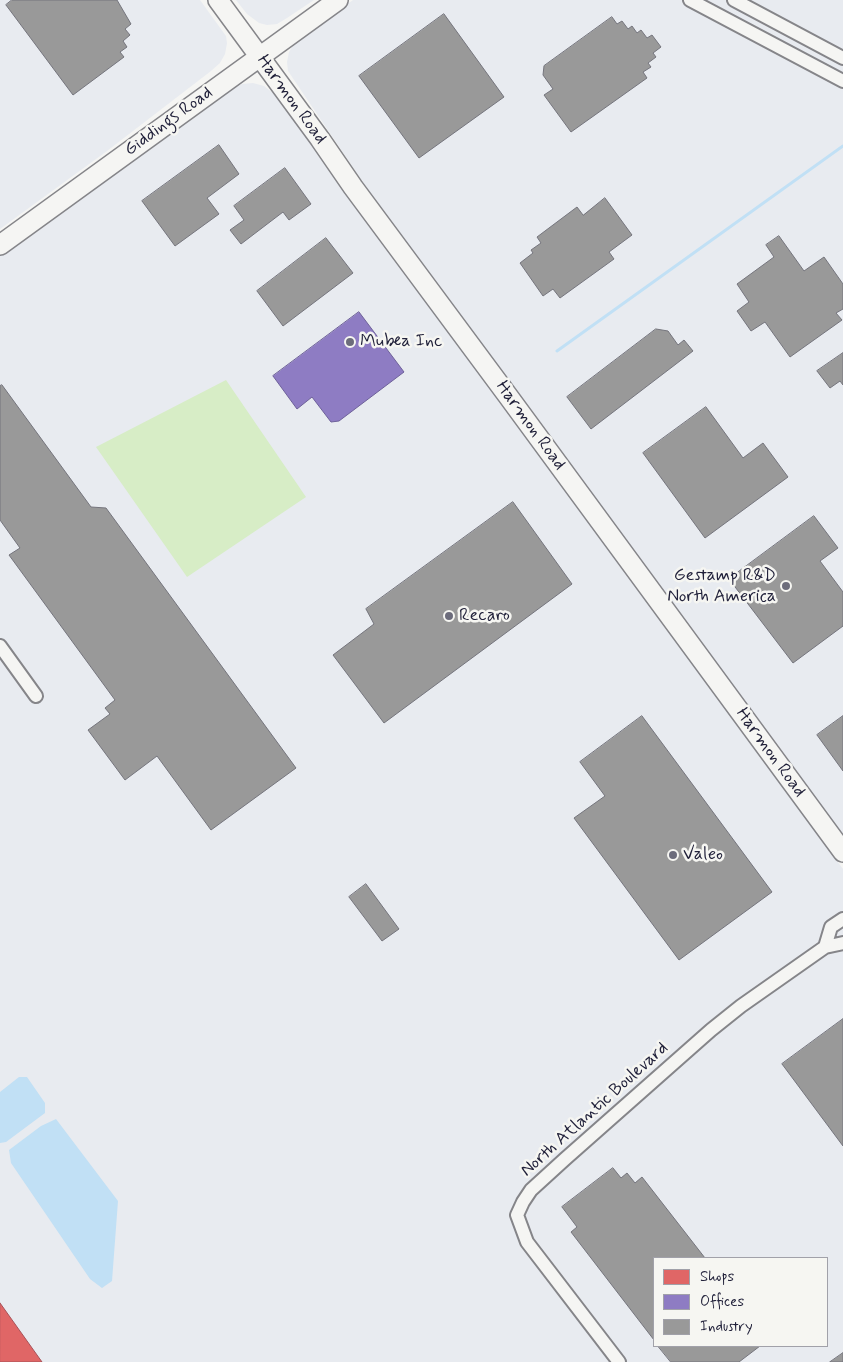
<!DOCTYPE html>
<style>
body{margin:0}
#map{position:relative;width:843px;height:1362px;overflow:hidden;background:#f5f5f3;font-family:Mynerve,sans-serif}
canvas{display:block}
.legend{position:absolute;left:653px;top:1257px;width:175px;height:90px;box-sizing:border-box;background:#f6f6f2;border:1px solid #a1a1a9;margin:0;padding:6px 9px;list-style:none;font-size:15px;color:#22223b}
.legend li{display:flex;align-items:center;gap:10px;height:25px}
.legend b{width:25px;border:1px solid #a1a1a9}
</style>
<div id="map">
<canvas width="843" height="1362"></canvas>
<ul class="legend">
<li><b style="height:14px;background:#e06666"></b>Shops</li>
<li><b style="height:14px;background:#8e7cc3"></b>Offices</li>
<li><b style="height:14px;background:#999"></b>Industry</li>
</ul>
</div>
<script>
const ctx = document.querySelector('canvas').getContext('2d');
ctx.lineJoin = 'round';
function paint(path, color) { ctx.fillStyle = color; ctx.fill(path, 'evenodd'); }
function stroke(path, color, width, dash) { ctx.strokeStyle = color; ctx.lineWidth = width; ctx.lineCap = dash ? 'butt' : 'round'; ctx.setLineDash(dash || []); ctx.stroke(path); }
function drawText(font, color, halo, rows, align = 'center') {
  ctx.font = font + ' Mynerve,sans-serif'; ctx.lineWidth = 5; ctx.setLineDash([]); ctx.textBaseline = 'middle'; ctx.strokeStyle = halo; ctx.fillStyle = color; for (const [text, x, y, turn = 0] of rows) {
    ctx.save(); ctx.translate(x, y); ctx.rotate((+turn || 0) * Math.PI / 180); ctx.textAlign = isNaN(turn) ? turn : align; if (halo) ctx.strokeText(text, 0, 0); ctx.fillText(text, 0, 0); ctx.restore();
  }
}
const built = new Path2D(`
 M0 0H200L226 36 227 43 225 54 220 63 211 71 107 151 0 229Z
 M236 0H314L287 18 277 24 267 25 259 23 247 14Z
 M353 0H843V837L385 215 288 71 287 62 289 52 294 44Z
 M253 83 264 86 273 93 329 165 843 869V1362H0V253L61 207 230 90 242 84ZM654 1258H827V1346H654Z`);
const green = new Path2D(`
 M226 380 306 497 187 577 96 447Z`);
const water = new Path2D(`
 M19 1077H27L45 1103V1113L6 1142 0 1143V1092Z
 M56 1119 118 1201 112 1281 102 1288 90 1279 11 1163 9 1150 41 1126Z`);
const shops = new Path2D(`
 M0 1303 42 1362H0Z`);
const offices = new Path2D(`
 M359 312 404 372 339 421 331 422 312 397 297 409 273 376Z`);
const industry = new Path2D(`
 M12 0H117L131 24 125 29 130 35 123 41 127 47 120 52 124 57 73 95 6 5Z
 M444 14 504 97 419 158 359 76Z
 M612 17 617 24 622 21 628 29 632 26 637 33 641 30 647 38 652 35 661 47 653 53 656 57 648 63 651 67 643 72 647 78 571 132 544 95 553 89 543 75 544 66Z
 M219 145 239 174 207 198 219 214 175 246 142 201Z
 M285 168 311 204 289 220 283 212 241 244 230 230 244 220 234 206Z
 M605 198 632 235 609 252 614 259 560 298 553 289 543 296 520 263 533 253 531 250 541 243 537 237 577 207 583 215Z
 M779 236 804 271 824 257 843 284V309L836 313 842 320 790 357 765 322 751 331 737 311 749 302 737 284 774 257 766 245Z
 M326 238 353 273 283 326 257 291Z
 M656 329 668 331 678 345 684 340 693 351 591 429 567 397Z
 M843 353V385L840 381 830 388 817 371Z
 M2 385 91 507 106 508 296 768 211 830 157 756 125 780 88 730 110 714 105 708 115 700 9 555 20 548 0 520V386Z
 M706 407 743 458 763 443 788 477 705 538 643 453Z
 M513 502 572 584 384 723 333 655 374 624 366 609Z
 M814 516 838 548 820 561 843 592V626L793 663 729 579Z
 M642 716 772 892 679 960 574 818 605 796 580 762Z
 M843 716V771L817 735Z
 M366 884 399 929 382 941 349 897Z
 M843 1019V1146L782 1064Z
 M613 1168 621 1178 627 1173 635 1183 642 1177 705 1258H654V1340L571 1232 577 1227 562 1207Z
 M658 1346H760L739 1362H671Z
 M843 1353V1362H830Z`);
const stream = new Path2D(`
 M557 351 843 146`);
const street = new Path2D(`
 M690 0 843 81
 M734 0 843 58
 M0 646 36 696
 M825 947 831 927 843 919
 M619 1362 527 1242 517 1215 523 1202 531 1190 565 1159 711 1030 741 1006 825 947 843 943`);
const secondary = new Path2D(`
 M218 0 320 139 353 187 508 396 843 852
 M0 245 338 0`);
const markers = [
 [350,342,5,"#6c6c7b"],
 [786,586,5,"#6c6c7b"],
 [449,616,5,"#6c6c7b"],
 [673,855,5,"#6c6c7b"]
];
const streetNames = [
 ["Harmon Road",291,100,54],
 ["Giddings Road",169,122,-36],
 ["Harmon Road",530,426,54],
 ["Harmon Road",770,753,54],
 ["North Atlantic Boulevard",595,1110,-42]
];
const poiNames = [
 ["Mubea Inc",360,342],
 ["Gestamp R&D",776,576,"right"],
 ["North America",776,597,"right"],
 ["Recaro",459,616],
 ["Valeo",683,855]
];
paint(built, '#e8ebf0');
paint(green, '#d7edc6');
paint(water, '#c1e0f5');
paint(shops, '#e06666');
stroke(shops, '#a75259', 1);
paint(offices, '#8e7cc3');
stroke(offices, '#6e619a', 1);
paint(industry, '#999');
stroke(industry, '#75757d', 1);
stroke(stream, '#c1e0f5', 3);
stroke(street, '#858589', 16);
stroke(secondary, '#858589', 22);
stroke(street, '#f5f5f3', 12);
stroke(secondary, '#f5f5f3', 19);
for (const [x, y, r, color] of markers) { const dot = new Path2D(); dot.arc(x, y, r, 0, 2 * Math.PI); ctx.fillStyle = color; ctx.fill(dot); stroke(dot, '#f6f6f2', 2); }
drawText('18px', '#22223b', '#f6f6f2', streetNames);
drawText('18px', '#22223b', '#f6f6f2', poiNames, 'left');
</script>
